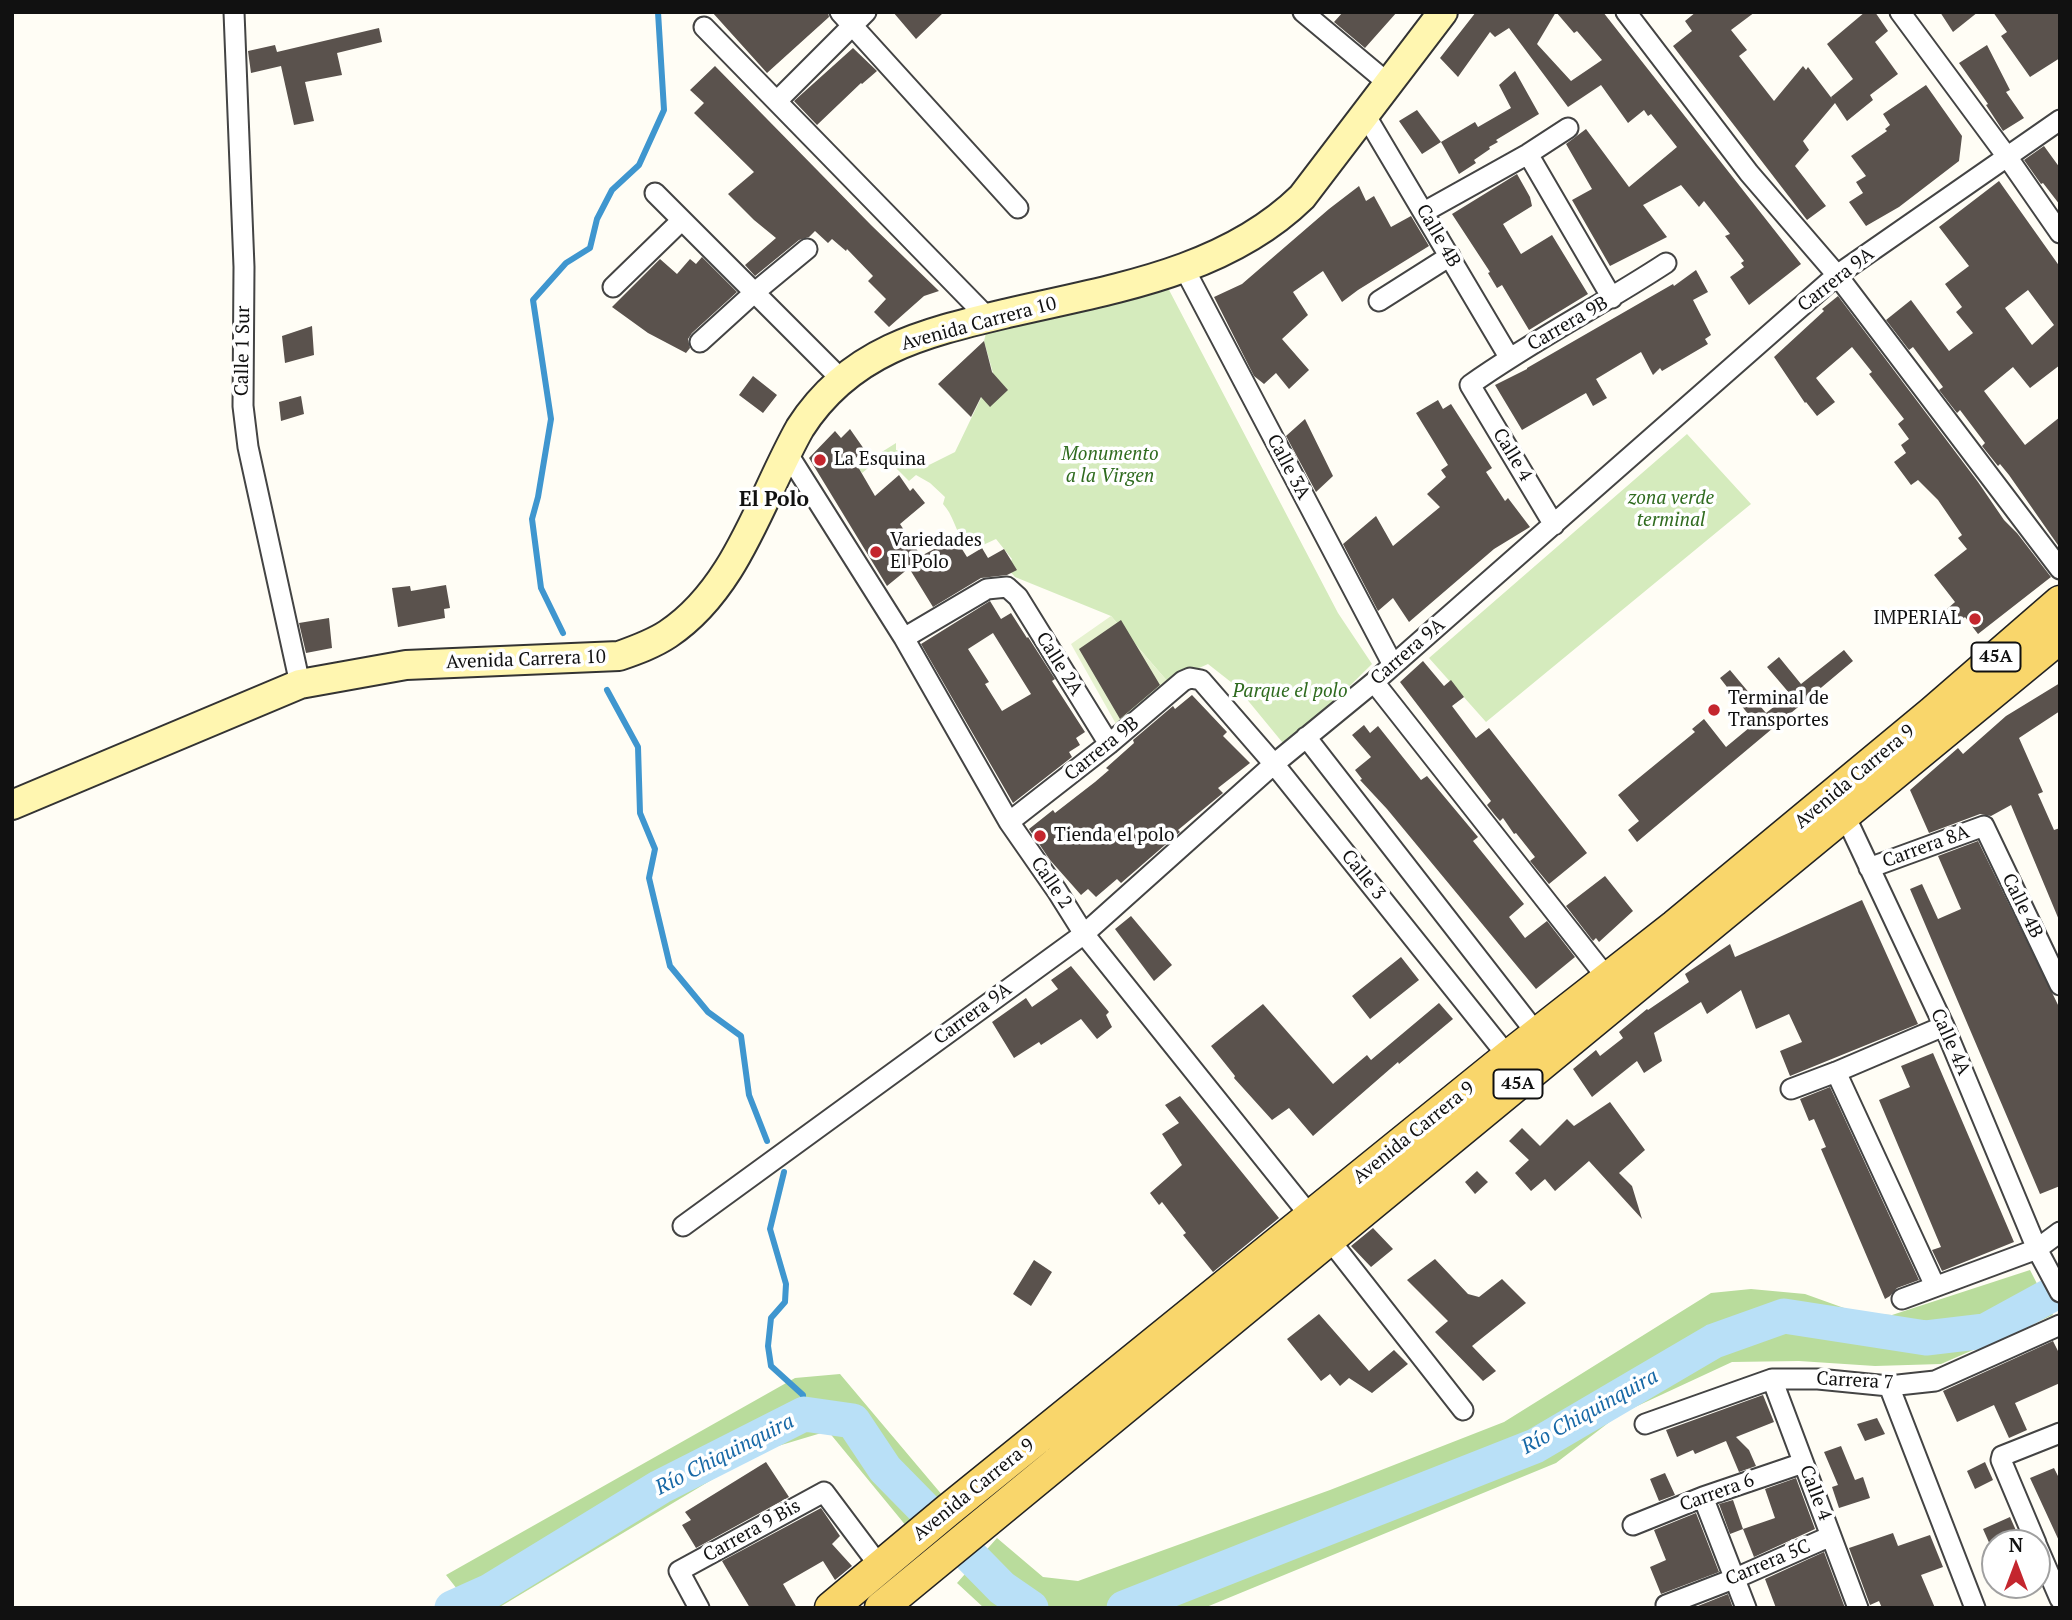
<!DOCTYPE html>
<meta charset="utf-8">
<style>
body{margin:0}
#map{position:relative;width:2072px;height:1620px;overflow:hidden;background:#fffdf5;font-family:"PT Serif",serif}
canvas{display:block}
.frame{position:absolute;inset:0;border:14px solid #111;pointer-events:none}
.north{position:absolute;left:1981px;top:1529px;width:70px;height:70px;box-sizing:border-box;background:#fff;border:2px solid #a0a0a0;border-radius:50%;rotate:0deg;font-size:19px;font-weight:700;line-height:28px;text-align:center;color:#111}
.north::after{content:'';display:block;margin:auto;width:24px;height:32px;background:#c4262e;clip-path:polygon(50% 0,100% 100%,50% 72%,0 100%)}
</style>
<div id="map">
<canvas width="2072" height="1620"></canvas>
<div class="frame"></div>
<div class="north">N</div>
</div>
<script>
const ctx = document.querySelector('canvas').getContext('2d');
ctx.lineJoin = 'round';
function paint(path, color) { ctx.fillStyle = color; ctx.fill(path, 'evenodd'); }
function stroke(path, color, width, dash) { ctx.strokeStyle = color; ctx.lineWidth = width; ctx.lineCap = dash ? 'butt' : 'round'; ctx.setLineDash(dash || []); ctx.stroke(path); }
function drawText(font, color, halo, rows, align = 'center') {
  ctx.font = font + ' "PT Serif",serif'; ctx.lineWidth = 7; ctx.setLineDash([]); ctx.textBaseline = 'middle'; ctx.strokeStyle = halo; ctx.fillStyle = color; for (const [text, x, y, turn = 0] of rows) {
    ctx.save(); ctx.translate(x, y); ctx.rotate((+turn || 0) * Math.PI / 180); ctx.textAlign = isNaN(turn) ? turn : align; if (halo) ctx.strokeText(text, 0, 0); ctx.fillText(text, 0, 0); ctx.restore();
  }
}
const green = new Path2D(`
 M1168 288 1338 613 1372 664 1287 748 1236 686 1208 664 1168 682 1111 616 1015 577 1007 568 1012 559 996 539 983 545 975 536 963 542C955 528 953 515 943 504L945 497 930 483 916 475 909 481 896 468 878 460 862 473 858 467 896 443V450L926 459 929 465 955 452 993 373 984 341 987 329Z
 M1687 434 1751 504 1486 722 1429 658Z`);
const forest = new Path2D(`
 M2030 1270 2053 1315 1941 1364 1875 1366 1799 1361 1732 1362 1620 1414 1556 1463 1204 1608H984L957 1583 997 1538 1043 1577 1078 1581 1330 1490 1504 1422 1711 1293 1751 1289 1805 1294 1858 1313 1892 1315Z
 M840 1374 943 1496 907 1527 828 1431 758 1452 498 1608H472L446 1575 795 1378Z`);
const pitch = new Path2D(`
 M1111 616 1168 682 1116 724 1071 644Z`);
const stream = new Path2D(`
 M563 633 541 588 532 519 538 497 551 419 533 300 566 263 590 248 597 219 612 190 639 165 664 110 658 12
 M607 690 638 747 640 813 655 849 649 878 670 966 708 1012 741 1036 749 1095 767 1141
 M784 1172 770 1229 786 1284 785 1302 771 1318 768 1346 771 1366 803 1395 804 1414`);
const river = new Path2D(`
 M452 1608 490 1591 660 1487 804 1414 853 1421 885 1469 1002 1588 1031 1608
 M1124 1608 1535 1446 1714 1341 1784 1316 1926 1338 1985 1331 2060 1290`);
const building = new Path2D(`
 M712 12H828L829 17 767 73Z
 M893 12H944L916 39Z
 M1343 12H1397L1365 48 1334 22Z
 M1476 12H1603L1801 264 1749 305 1730 277 1744 267 1741 263 1744 261 1725 236 1730 234 1704 201 1699 207 1681 185 1643 205 1667 237 1610 266 1572 200 1592 189 1566 144 1586 129 1629 187 1677 147 1651 114 1648 116 1644 110 1628 123 1601 85 1568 107 1509 28 1495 37 1490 32 1458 77 1440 58ZM1556 12 1574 33 1577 31 1602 60 1571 81 1537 44Z
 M1696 12H1755L1731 30 1747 50 1739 56 1774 101 1803 66 1806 70 1808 67 1833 100 1831 97 1853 79 1827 44 1865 12H1875L1888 31 1875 42 1898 74 1870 95 1873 100 1847 121 1835 103 1803 141 1809 150 1795 166 1826 206 1807 220 1673 46 1692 31 1685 21Z
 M1940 12H1978L1953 32Z
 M1993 12H2060V58L2030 77 2001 36 2007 32Z
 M379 28 382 42 337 53 342 75 305 82 314 121 294 125 281 66 251 73 248 51 275 45 277 52Z
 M1987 45 2010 90 2006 92 2024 118 2003 131 1986 105 1988 104 1959 63Z
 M853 48 877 71 862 84 861 83 817 125 794 101Z
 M715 66 871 225 939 291 924 296 889 327 874 312 886 299 868 281 873 276 847 249 846 251 832 239 828 243 815 231 809 237 799 240 755 276 745 265 776 238 754 220 728 194 754 172 694 113 704 103 690 90Z
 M1515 71 1539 114 1496 140 1498 142 1489 147 1490 149 1474 160 1476 163 1459 174 1441 142 1422 154 1399 121 1417 110 1441 142 1475 122 1478 127 1511 108 1499 85Z
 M1926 85 1962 136 1959 161 1899 207 1866 226 1849 202 1863 193 1856 182 1866 176 1851 156 1887 131 1885 129 1890 125 1883 114Z
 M2044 146 2060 168V205L2043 183 2041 184 2024 160Z
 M1517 174 1530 197 1532 206 1503 224 1521 254 1552 235 1588 294 1529 330 1502 285 1497 288 1488 273 1490 272 1452 214Z
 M1999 181 2060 267V365L2030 388 2013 367 1984 391 2025 445 2060 417V548L2009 475 2000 464 1998 466 1982 446 1985 443 1960 410 1957 413 1939 390 1943 387 1913 347 1909 350 1886 320 1911 300 1949 351 1973 333 1956 312 1962 307 1945 284 1969 266 1939 227ZM2028 290 2054 325 2032 345 2005 308Z
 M1359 186 1366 201 1374 196 1391 227 1411 216 1429 246 1358 290 1342 302 1323 271 1293 292 1308 315 1282 339 1309 370 1289 389 1276 373 1264 384 1254 376 1214 297 1242 284 1329 209Z
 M702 257 737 292 692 333 688 339 690 348 686 353 648 333 612 307 660 259 677 274 690 259 696 264Z
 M1696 270 1708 292 1693 300 1711 335 1705 339 1708 344 1662 371 1660 368 1653 375 1641 352 1596 379 1607 398 1593 406 1586 393 1522 430 1495 385 1527 369V368L1673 284 1674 286Z
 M1838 296 1978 482 2004 520 2017 533 2051 577 1978 634 1965 617 1958 623 1947 609 1955 602 1934 575 1967 549 1958 538 1962 535 1938 500 1918 480 1911 485 1894 462 1906 453 1901 445 1909 439 1898 424 1904 419 1869 374 1872 372 1852 347 1816 378 1835 402 1817 416 1806 402 1805 403 1774 357 1824 311 1822 309Z
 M312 326 314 355 285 363 282 336Z
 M984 341 992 372 1008 390 990 407 981 397 971 417 938 384Z
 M753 376 777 395 763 413 739 395Z
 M301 396 304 414 281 421 279 402Z
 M1438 400 1443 409 1451 404 1492 468 1486 472 1505 501 1508 498 1530 527 1494 549 1409 622 1393 598 1378 611 1343 544 1376 516 1393 546 1440 507 1427 494 1446 477 1441 470 1448 465 1416 413Z
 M1305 419 1333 476 1316 492 1286 436Z
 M850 429 864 449 854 460 875 496 899 475 910 491 913 488 925 503 900 524 921 556 955 538 967 557 982 548 988 558 1004 549 1017 570 1007 575 981 578 933 607 909 568 887 586 809 458 835 431 841 438Z
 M446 585 450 608 444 609 445 618 398 627 392 588 410 586 411 591Z
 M990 601 1001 619 1011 613 1027 638 1028 637 1055 679 1052 681 1085 732 1076 738 1080 745 1069 752 1072 757 1013 803 921 644ZM993 633 1031 694 1002 711 985 684 989 682 968 649Z
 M329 618 332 648 306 653 299 623Z
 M1121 620 1160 685 1120 719 1079 649Z
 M1844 650 1853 661 1637 842 1628 830 1639 821 1618 795 1695 732 1692 729 1704 719 1726 747 1755 723 1720 678 1730 670 1766 713 1790 694 1767 667 1779 657 1801 684Z
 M1423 661 1444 686 1451 680 1464 697 1452 706 1476 738 1489 728 1587 853 1549 884 1530 861 1535 857 1516 833 1514 834 1503 818 1500 821 1494 814 1487 805 1491 801 1400 682Z
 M2060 683V711L2019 738 2043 792 2038 794 2054 830 2060 828 2059 920 2011 805 1991 816 1980 814 1929 833 1910 790 1958 748 1963 754 2006 716Z
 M1192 695 1227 732 1223 736 1250 763 1218 788 1223 793 1178 830 1180 832 1121 883 1117 879 1096 897 1088 889 1081 895 1050 860 1029 829 1053 810 1055 813 1095 782 1109 770 1106 768 1134 743 1133 740 1173 706 1175 709Z
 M1364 725 1370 733 1378 726 1421 780 1427 776 1478 837 1473 841 1524 904 1509 917 1525 938 1547 921 1575 957 1536 989 1387 809 1360 780 1362 779 1355 770 1371 757 1352 735Z
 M1978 841 2060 1009V1186L2040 1194 1910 889 1922 884 1938 919 1961 909 1938 856Z
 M1605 876 1633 911 1599 942 1596 938 1593 941 1566 906Z
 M1862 900 1918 1024 1790 1076 1780 1051 1802 1042 1789 1014 1756 1029 1741 990 1707 1014 1701 1002 1654 1033 1662 1061 1644 1073 1637 1061 1592 1097 1573 1069 1596 1050 1600 1056 1623 1038 1619 1032 1647 1009 1648 1010 1689 982 1685 974 1730 944 1735 957Z
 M1131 916 1172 965 1154 981 1115 929Z
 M1401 957 1419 980 1370 1019 1352 996Z
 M1071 966 1109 1012 1106 1015 1112 1027 1097 1039 1081 1019 1041 1045 1039 1042 1014 1058 992 1022 1026 998 1032 1007 1058 989 1051 980Z
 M1439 1003 1453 1019 1399 1064 1398 1062 1313 1136 1289 1108 1272 1120 1234 1078 1235 1076 1211 1046 1263 1004 1333 1084 1367 1055 1371 1060Z
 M1933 1053 2014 1242 1942 1271 1932 1250 1941 1247 1879 1100 1910 1087 1901 1066Z
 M1830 1087 1919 1280 1897 1288 1890 1296 1885 1299 1821 1149 1826 1147 1814 1119 1809 1121 1800 1099Z
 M1180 1096 1279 1218 1213 1272 1183 1235 1186 1233 1162 1202 1159 1205 1150 1193 1182 1165 1162 1134 1179 1123 1165 1105Z
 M1610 1102 1645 1150 1619 1173 1632 1186 1642 1219 1589 1161 1555 1191 1545 1179 1531 1191 1515 1173 1529 1160 1509 1141 1522 1128 1540 1146 1567 1119 1574 1126Z
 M1477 1171 1488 1182 1475 1194 1465 1182Z
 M1373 1228 1393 1249 1371 1267 1351 1246Z
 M1435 1259 1468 1294 1479 1297 1502 1279 1526 1303 1472 1346 1496 1371 1483 1381 1435 1332 1448 1321 1407 1280Z
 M1034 1260 1052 1272 1031 1306 1013 1294Z
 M1319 1314 1369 1371 1394 1350 1408 1364 1372 1393 1349 1378 1340 1386 1330 1374 1321 1381 1287 1339Z
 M2053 1341 2060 1355V1383L2015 1403 2027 1430 2009 1438 1994 1405 1957 1422 1943 1391Z
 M1763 1395 1774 1422 1736 1437 1749 1450 1756 1466 1739 1472 1726 1441 1695 1454 1693 1450 1677 1457 1666 1430Z
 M1877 1418 1885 1434 1865 1441 1857 1424Z
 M1841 1446 1855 1480 1863 1477 1870 1498 1839 1508 1832 1487 1838 1485 1824 1452Z
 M766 1462 789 1497 696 1548 682 1525 691 1520 685 1512Z
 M1985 1462 1993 1480 1975 1489 1967 1471Z
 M2054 1468 2060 1480V1543L2030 1478Z
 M1665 1473 1675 1495 1659 1501 1650 1479Z
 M1796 1478 1815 1529 1754 1557 1743 1529 1775 1518 1765 1489Z
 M1733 1500 1743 1529 1730 1534 1719 1504Z
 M821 1508 840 1536 832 1544 852 1566 835 1580 823 1561 783 1584 797 1608H750L722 1561Z
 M1696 1513 1719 1572 1661 1594 1650 1567 1666 1560 1654 1530Z
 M2010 1517 2018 1535 2001 1543H1995L1991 1547 1983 1529Z
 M1893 1533 1898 1546 1930 1535 1943 1567 1921 1575 1935 1608H1882L1879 1601 1870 1605 1849 1548Z
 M1824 1552 1845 1608H1776L1765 1579Z
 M1728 1594 1733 1608H1693Z`);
const street = new Path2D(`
 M234 12 244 267 243 406 248 447 300 684
 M840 12 1018 208
 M1303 12 1389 84
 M1626 12 1749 173 1837 275 2060 569
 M1900 12 2008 158 2060 233
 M704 27 988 318
 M777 101 866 12
 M1366 116 1509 357
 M1528 154 1612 298
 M655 193 841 379
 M1424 212 1528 154 1568 128
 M1184 268 1393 665
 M613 287 682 220
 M1379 301 1450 256
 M700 342 755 292 807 249
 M786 451 904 638 1009 822 1057 891 1084 934 1311 1217
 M1554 525 1470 385C1533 340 1602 305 1666 263
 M904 638 987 589 1007 587 1018 597 1109 744
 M1374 682 1607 978
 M1306 737 1537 1034
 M1840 805 1944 1026 2037 1249 2060 1292
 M1009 822 1109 744 1183 681 1190 678 1201 680 1274 764 1514 1064
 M1869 868 1984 826 2060 985
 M1836 1072 1935 1286
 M1791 1089 1836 1072 1944 1026
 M683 1226 1084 934 1274 764 1374 682 1837 275 2060 120
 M1329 1239 1463 1410
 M1902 1299 2037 1249 2060 1232
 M1772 1379 1858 1608
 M1889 1386 1975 1608
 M1645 1424 1772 1379H1818L1889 1386 1935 1381 2060 1325
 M1703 1497 1746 1608
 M1633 1525 1703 1497 1803 1463
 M2036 1543 2001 1460 2002 1456 2060 1433
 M2037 1546 2060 1599
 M1666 1605 1736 1578 1831 1536
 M699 1608 679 1571 824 1492 881 1568`);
const secondary = new Path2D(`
 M12 805 300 684 406 665 619 656C636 650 653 644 668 634 737 588 761 497 800 428 850 350 924 333 1008 313 1111 289 1224 273 1302 197L1443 12`);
const primary = new Path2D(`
 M831 1608 947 1511 1509 1056 1675 926 1932 713 2060 602
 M881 1608 2060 637`);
const markers = [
 [820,460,7,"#c4262e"],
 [876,552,7,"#c4262e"],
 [1975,619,7,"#c4262e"],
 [1714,710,7,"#c4262e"],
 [1040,836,7,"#c4262e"]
];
const shields = [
 [1996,657,49],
 [1518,1084,49]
];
const shieldNames = [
 ["45A",1996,657],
 ["45A",1518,1084]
];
const streetNames = [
 ["Calle 4B",1438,236,60],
 ["Carrera 9A",1836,280,-38],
 ["Avenida Carrera 10",979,324,-15],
 ["Carrera 9B",1568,324,-30],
 ["Calle 1 Sur",243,351,-89],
 ["Calle 4",1512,455,59],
 ["Calle 3A",1288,467,62],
 ["Carrera 9A",1408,652,-41],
 ["Avenida Carrera 10",526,660,-2],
 ["Calle 2A",1059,664,58],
 ["Carrera 9B",1102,749,-39],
 ["Avenida Carrera 9",1855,777,-40],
 ["Carrera 8A",1926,847,-20],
 ["Calle 3",1363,875,51],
 ["Calle 2",1051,883,56],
 ["Calle 4B",2022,906,64],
 ["Carrera 9A",973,1014,-36],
 ["Calle 4A",1950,1042,66],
 ["Avenida Carrera 9",1414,1133,-39],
 ["Carrera 7",1855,1381,3],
 ["Avenida Carrera 9",974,1490,-39],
 ["Carrera 6",1717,1493,-20],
 ["Calle 4",1815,1493,69],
 ["Carrera 9 Bis",752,1531,-29],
 ["Carrera 5C",1768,1563,-23]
];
const parkNames = [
 ["Monumento",1110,455],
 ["a la Virgen",1110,477],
 ["zona verde",1671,499],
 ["terminal",1671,521],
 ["Parque el polo",1290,692]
];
const poiNames = [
 ["La Esquina",834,460],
 ["Variedades",890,541],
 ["El Polo",890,563],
 ["IMPERIAL",1961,619,"right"],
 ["Terminal de",1728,699],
 ["Transportes",1728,721],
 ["Tienda el polo",1054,836]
];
const neighbourhoodNames = [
 ["El Polo",774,500]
];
const waterNames = [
 ["Río Chiquinquira",1590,1412,-29],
 ["Río Chiquinquira",725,1455,-27]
];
paint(green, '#d5ebbd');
paint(forest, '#b9dc9c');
paint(pitch, '#e6f2cf');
stroke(stream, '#3f96cf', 6);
stroke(river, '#b9e0f7', 35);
paint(building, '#5a524d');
stroke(street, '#444', 23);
stroke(secondary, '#333', 32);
stroke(primary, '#222', 35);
stroke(street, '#fff', 19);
stroke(secondary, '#fff6b0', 28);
stroke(primary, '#f9d66b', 32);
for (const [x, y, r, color] of markers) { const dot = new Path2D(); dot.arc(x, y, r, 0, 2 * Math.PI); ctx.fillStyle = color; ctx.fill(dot); stroke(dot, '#fff', 2.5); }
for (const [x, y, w] of shields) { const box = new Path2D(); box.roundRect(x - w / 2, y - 14.5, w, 29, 5); ctx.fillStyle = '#fff'; ctx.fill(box); stroke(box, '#111', 2); }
drawText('bold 18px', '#111', null, shieldNames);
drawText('19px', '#111', '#fff', streetNames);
drawText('italic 19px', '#2f6b1f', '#fff', parkNames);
drawText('19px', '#111', '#fff', poiNames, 'left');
drawText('bold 21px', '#111', '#fff', neighbourhoodNames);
drawText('italic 21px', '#1768a6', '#fff', waterNames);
</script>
